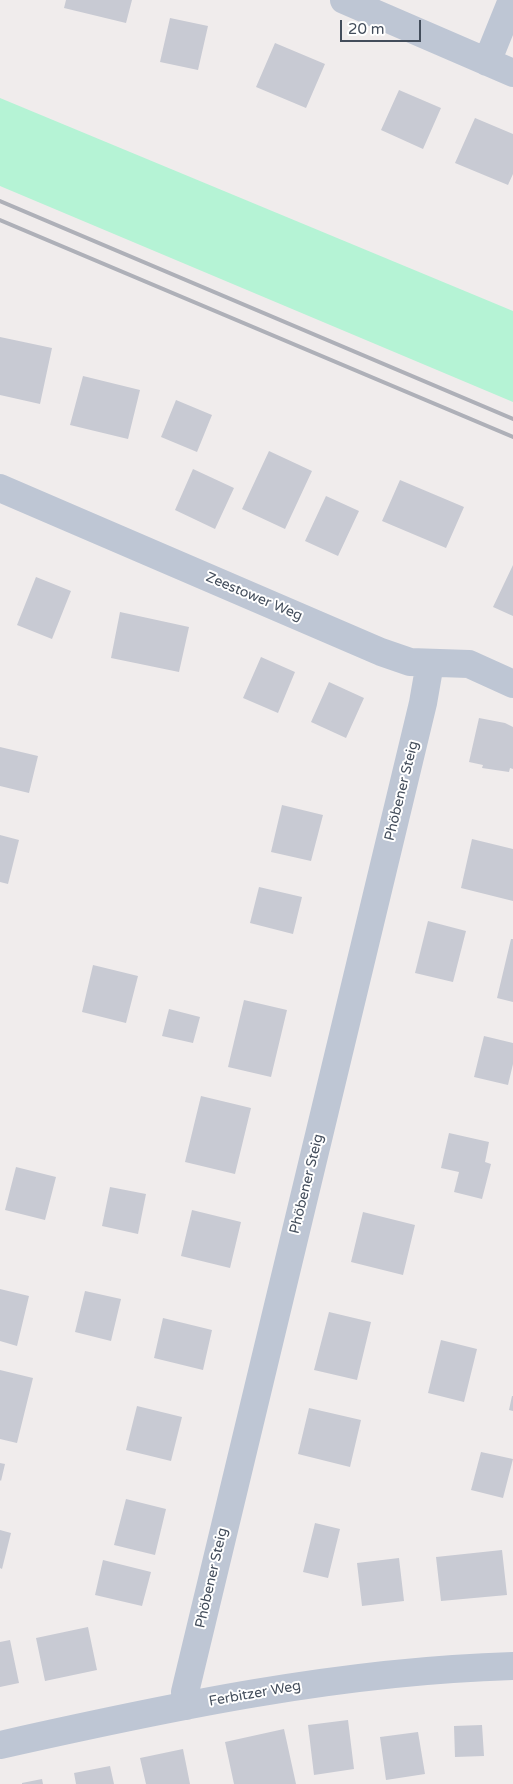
<!DOCTYPE html>
<meta charset="utf-8">
<style>
body{margin:0}
#map{position:relative;width:513px;height:1784px;overflow:hidden;background:#f0ecec;font-family:"Varela Round",sans-serif}
canvas{display:block}
.scale{position:absolute;left:340px;top:20px;width:81px;height:22px;box-sizing:border-box;border:2px solid #434d5b;border-top:0;padding-left:6px;font-size:15px;line-height:18px;white-space:nowrap;color:#434d5b;-webkit-text-stroke:4px #fff;paint-order:stroke}
</style>
<div id="map">
<canvas width="513" height="1784"></canvas>
<div class="scale">20 m</div>
</div>
<script>
const ctx = document.querySelector('canvas').getContext('2d');
ctx.lineJoin = 'round';
function paint(path, color) { ctx.fillStyle = color; ctx.fill(path, 'evenodd'); }
function stroke(path, color, width, dash) { ctx.strokeStyle = color; ctx.lineWidth = width; ctx.lineCap = dash ? 'butt' : 'round'; ctx.setLineDash(dash || []); ctx.stroke(path); }
function drawText(font, color, halo, rows, align = 'center') {
  ctx.font = font + ' "Varela Round",sans-serif'; ctx.lineWidth = 4; ctx.setLineDash([]); ctx.textBaseline = 'middle'; ctx.strokeStyle = halo; ctx.fillStyle = color; for (const [text, x, y, turn = 0] of rows) {
    ctx.save(); ctx.translate(x, y); ctx.rotate((+turn || 0) * Math.PI / 180); ctx.textAlign = isNaN(turn) ? turn : align; if (halo) ctx.strokeText(text, 0, 0); ctx.fillText(text, 0, 0); ctx.restore();
  }
}
const green = new Path2D(`
 M0 98 513 311V402L0 186Z`);
const building = new Path2D(`
 M66 0H132L126 23 64 8Z
 M170 18 208 26 198 70 160 62Z
 M275 43 325 64 306 108 256 87Z
 M399 90 441 108 423 149 381 130Z
 M475 118 513 134V174L508 185 455 163Z
 M0 337 52 348 40 404 0 395Z
 M83 376 140 390 128 439 70 425Z
 M176 400 212 415 197 452 161 437Z
 M269 451 312 471 285 529 242 509Z
 M193 469 234 488 215 529 175 510Z
 M400 480 464 507 446 548 382 521Z
 M326 496 359 511 338 556 305 541Z
 M513 565V616L493 607Z
 M36 577 71 591 52 639 17 625Z
 M120 612 189 627 179 672 111 658Z
 M261 657 295 672 278 713 243 698Z
 M329 682 364 698 346 738 311 722Z
 M479 718 505 723 513 727V769L510 768 509 772 482 768 483 765 469 762Z
 M0 747 38 756 29 793 0 786Z
 M282 805 323 815 311 861 271 852Z
 M0 835 19 840 8 884 0 882Z
 M472 839 513 849V901L461 888Z
 M259 887 302 897 293 934 250 923Z
 M428 921 466 931 453 982 415 973Z
 M511 939H513V1002L497 998Z
 M93 965 138 976 126 1023 82 1012Z
 M244 1000 287 1010 271 1077 228 1067Z
 M169 1009 200 1017 193 1043 162 1036Z
 M484 1036 513 1043V1064L508 1085 474 1077Z
 M201 1096 251 1108 235 1174 185 1162Z
 M449 1133 489 1142 485 1162 491 1164 482 1199 454 1192 459 1172 441 1168Z
 M16 1167 56 1177 45 1220 5 1210Z
 M110 1187 146 1194 138 1234 102 1226Z
 M192 1210 241 1222 230 1268 181 1256Z
 M363 1212 415 1225 403 1275 351 1262Z
 M0 1289 29 1296 17 1346 0 1341Z
 M85 1291 121 1299 111 1341 75 1332Z
 M329 1312 371 1322 357 1380 314 1370Z
 M163 1318 212 1330 203 1370 154 1358Z
 M441 1340 477 1349 464 1402 428 1393Z
 M0 1370 33 1378 17 1443 0 1439Z
 M512 1396H513V1411L509 1410Z
 M137 1406 182 1417 171 1461 126 1450Z
 M309 1408 361 1420 350 1467 298 1454Z
 M481 1452 513 1459 503 1498 471 1490Z
 M0 1463 5 1464 1 1481 0 1480Z
 M126 1499 166 1509 155 1555 114 1545Z
 M315 1523 340 1529 328 1578 303 1572Z
 M0 1530 11 1533 2 1569 0 1568Z
 M502 1550 507 1595 441 1601 436 1557Z
 M399 1558 404 1601 362 1606 357 1563Z
 M103 1560 151 1572 142 1606 95 1595Z
 M88 1627 97 1670 45 1681 36 1638Z
 M10 1640 19 1683 0 1687V1642Z
 M348 1720 354 1769 314 1775 308 1725Z
 M482 1725 484 1756 455 1757 454 1726Z
 M284 1729 296 1784H234L225 1742Z
 M418 1732 425 1774 386 1780 380 1737Z
 M183 1749 190 1784H146L140 1758Z
 M110 1766 114 1784H76L74 1773Z
 M42 1779 43 1784H22V1783Z`);
const minor = new Path2D(`
 M344 0 513 73
 M487 62 512 0
 M0 488 381 652 410 662 469 664 513 684
 M186 1706 185 1692 423 703 430 663
 M0 1745C169 1707 340 1671 513 1666`);
const rail = new Path2D(`
 M0 201 513 419
 M0 220 513 437`);
const streetNames = [
 ["Zeestower Weg",254,597,23],
 ["Phöbener Steig",402,791,-76],
 ["Phöbener Steig",307,1184,-76],
 ["Phöbener Steig",212,1578,-77],
 ["Ferbitzer Weg",255,1694,-10]
];
paint(green, '#b5f3d5');
paint(building, '#c8cad3');
stroke(minor, '#bec6d4', 28);
stroke(rail, '#aeb0b8', 4);
drawText('14px', '#434d5b', '#fff', streetNames);
</script>
